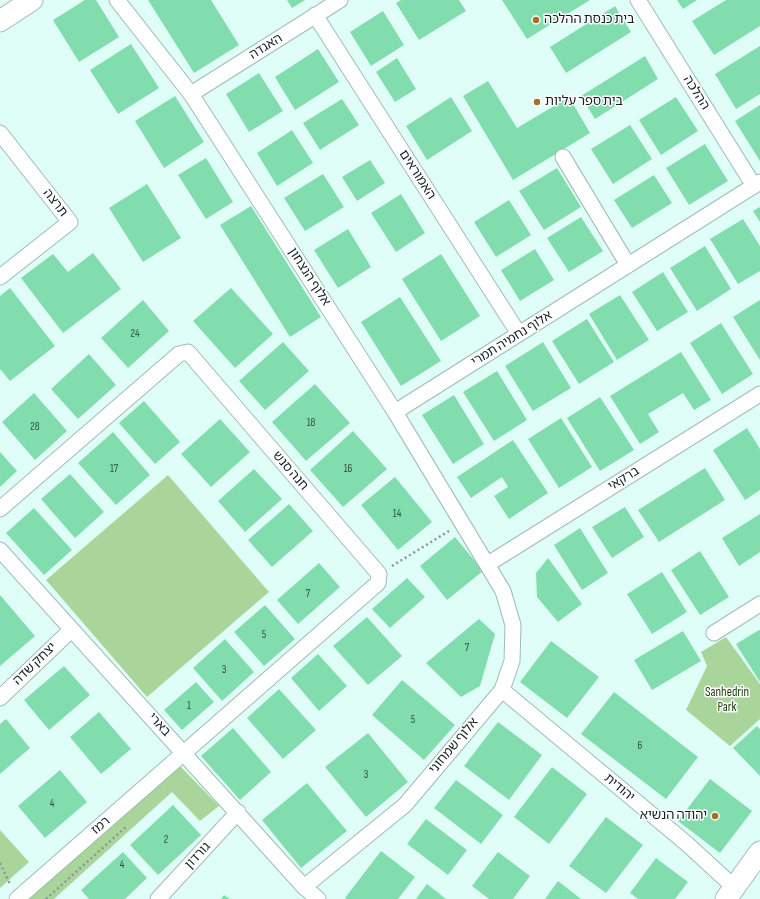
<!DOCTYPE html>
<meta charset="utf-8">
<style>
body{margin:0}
canvas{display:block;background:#e0fef8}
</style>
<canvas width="760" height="899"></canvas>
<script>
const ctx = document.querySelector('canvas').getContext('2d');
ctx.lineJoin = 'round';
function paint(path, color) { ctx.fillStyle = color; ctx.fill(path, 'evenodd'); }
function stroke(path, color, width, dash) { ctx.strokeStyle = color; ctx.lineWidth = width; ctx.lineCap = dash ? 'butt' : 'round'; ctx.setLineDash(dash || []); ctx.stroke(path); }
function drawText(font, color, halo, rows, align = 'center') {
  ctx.font = font + ' "Sofia Sans Condensed","Noto Sans Hebrew",sans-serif'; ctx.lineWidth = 3; ctx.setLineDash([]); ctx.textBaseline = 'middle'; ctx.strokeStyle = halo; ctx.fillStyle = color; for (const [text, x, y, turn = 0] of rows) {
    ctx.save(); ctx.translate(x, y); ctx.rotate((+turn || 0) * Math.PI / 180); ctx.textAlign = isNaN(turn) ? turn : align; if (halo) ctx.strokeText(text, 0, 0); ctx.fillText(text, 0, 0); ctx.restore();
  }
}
const green = new Path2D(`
 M168 475 269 592 147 697 46 580Z
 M726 637 760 684V719L730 746 686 710 707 666 701 652Z
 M178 764 219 806 200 821 172 792 54 899H26Z
 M0 830 29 862 0 888Z`);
const building = new Path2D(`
 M85 0H96L119 37 79 62 53 20Z
 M148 0H211L239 45 194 73Z
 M287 0H305L292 8Z
 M401 0H459L466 11 419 40 396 3Z
 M502 0H590L527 39Z
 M677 0H697L683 9Z
 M726 0H760V26L714 55 692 21Z
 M615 6 631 32 566 73 550 47Z
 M383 11 404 45 371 66 350 32Z
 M131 44 159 88 118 114 90 70Z
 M760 46V94L736 109 715 74Z
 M318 49 339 82 295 110 275 77Z
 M645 56 658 79 595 119 581 96Z
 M397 58 416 89 395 102 376 72Z
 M259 73 283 111 249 132 226 94Z
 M488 81 517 128 569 97 590 133 513 180 463 96Z
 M175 96 204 142 164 168 135 121Z
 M451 97 472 131 427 160 406 126Z
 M676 97 698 131 661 155 639 120Z
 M342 99 359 125 320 150 303 123Z
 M760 105V161L735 121Z
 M630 125 652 159 613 184 591 149Z
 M292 130 313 163 277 186 257 153Z
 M705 144 728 181 689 205 666 168Z
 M206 158 233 202 206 219 178 175Z
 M370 160 385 183 357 201 342 177Z
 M557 168 581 207 544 230 519 191Z
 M323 174 344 207 305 231 284 198Z
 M654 175 672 203 632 228 614 200Z
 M147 184 181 238 143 262 109 208Z
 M401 194 425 233 396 252 371 213Z
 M509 200 531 235 496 257 474 222Z
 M251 206 321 317 290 337 220 225Z
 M760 207V222L753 211Z
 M581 217 603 251 569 272 547 238Z
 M743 219 760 246V271L738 284 710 239Z
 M348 229 371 267 338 288 314 250Z
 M705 246 731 289 697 311 670 268Z
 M535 249 554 280 520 301 501 270Z
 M93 253 121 289 63 333 21 278 53 254 68 272Z
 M441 254 480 316 441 341 402 279Z
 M663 272 688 312 657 331 632 292Z
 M10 288 55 346 10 381 0 369V296Z
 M231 288 273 334 235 368 193 321Z
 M620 295 649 340 617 360 589 314Z
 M400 297 441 361 401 386 361 322Z
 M143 300 169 331 128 368 101 338Z
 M760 300V360L733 317Z
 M587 319 614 362 579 384 552 341Z
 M721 323 753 374 722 394 690 343Z
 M283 342 309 371 265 410 239 381Z
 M543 342 571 388 533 411 505 366Z
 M681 352 711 400 694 410 683 393 648 414 659 432 640 444 610 396Z
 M89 354 116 385 78 419 51 389Z
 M497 371 527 420 494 441 463 392Z
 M315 384 350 423 306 461 272 422Z
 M34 393 67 431 35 460 2 422Z
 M454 395 484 444 453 464 422 415Z
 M600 397 634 450 600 471 567 418Z
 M144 401 180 442 155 464 119 423Z
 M561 418 592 467 559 488 528 439Z
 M220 419 250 452 211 487 181 454Z
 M747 428 760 449V490L745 500 713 450Z
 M353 431 387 469 343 507 310 470Z
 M113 432 150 475 116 505 78 463Z
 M513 440 548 493 509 519 494 496 508 487 502 477 471 498 457 477Z
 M0 452 17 471 0 487Z
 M705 468 725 500 659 542 638 510Z
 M254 469 282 499 245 532 218 501Z
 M70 474 104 512 75 538 41 499Z
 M395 477 432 522 398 550 361 505Z
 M289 504 313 531 272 567 248 540Z
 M625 507 644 537 612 558 592 527Z
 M34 508 72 550 44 575 6 533Z
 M760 514V552L739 566 722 538Z
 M580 528 608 573 582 590 554 545Z
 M455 537 483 571 447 600 420 566Z
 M700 551 729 597 700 615 671 570Z
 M548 558 582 604 558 622 537 597 536 573Z
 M319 563 340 587 298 624 277 600Z
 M662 572 687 612 652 634 627 594Z
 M407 578 425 597 390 628 372 609Z
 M0 595 35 636 0 666Z
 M265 605 295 639 264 666 234 632Z
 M367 617 402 656 368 685 333 646Z
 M479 619 495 634 480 686 461 697 426 663Z
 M759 630 760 631V682L736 644Z
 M683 631 701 661 652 690 634 660Z
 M225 639 254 672 222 701 193 668Z
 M551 641 599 677 567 718 520 682Z
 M318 654 347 686 319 711 291 678Z
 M64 666 90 695 49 730 24 700Z
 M402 680 455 725 424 760 372 715Z
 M196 682 214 702 182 730 164 710Z
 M279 689 316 730 283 759 247 718Z
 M614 692 698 757 666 799 581 734Z
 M99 712 131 749 101 774 70 737Z
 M6 719 30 748 0 774V724Z
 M498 722 542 755 509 800 464 766Z
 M757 726 760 729V776L733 748Z
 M233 728 271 772 240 800 201 756Z
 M368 733 408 782 366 817 325 767Z
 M552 767 587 794 549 844 514 817Z
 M60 770 87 802 45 838 18 806Z
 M710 779 752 811 720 853 678 821Z
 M456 780 503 815 481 844 434 808Z
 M307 783 347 831 301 868 262 820Z
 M173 805 201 835 158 875 130 845Z
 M606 817 643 845 606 893 569 866Z
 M426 819 467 850 448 875 407 844Z
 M381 851 415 877 398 899H346L345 898Z
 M123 852 147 878 125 899H89L81 890Z
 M498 852 530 876 513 899H489L472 886Z
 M656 858 688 882 675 899H638L630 893Z
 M558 881 581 899H545Z
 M427 884 446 899H416Z
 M224 895 230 899H221Z`);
const path = new Path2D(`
 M392 566 449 531
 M0 863 10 884
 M46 899 127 826`);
const street = new Path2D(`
 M117 0 191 94 395 412 503 591 513 625 512 661 502 690 405 805 304 887
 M638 0 754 186
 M315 15 519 334
 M191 94 340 0
 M0 133 70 222 0 277
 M563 157 628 265
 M395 412 760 182
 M0 509 179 354 188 352 379 574 378 583 17 899
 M0 550 304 887 318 899
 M488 564 760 394
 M714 633 760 604
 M502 690 686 843 735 888
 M0 698 71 630
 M158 899 238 812`);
const secondary = new Path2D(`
 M0 21 32 0
 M726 899 760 852`);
const markers = [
 [536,20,4,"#a56f29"],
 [537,102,4,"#a56f29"],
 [715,816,4,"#a56f29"]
];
const numberNames = [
 ["24",135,334],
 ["18",311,423],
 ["28",35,427],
 ["17",114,469],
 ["16",348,469],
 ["14",397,514],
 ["7",308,594],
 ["5",264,635],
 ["7",467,648],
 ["3",224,670],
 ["1",189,706],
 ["5",413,720],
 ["6",640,746],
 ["3",366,775],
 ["4",52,804],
 ["2",166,840],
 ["4",122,865]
];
const poiNames = [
 ["בית כנסת ההלכה",544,20],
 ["בית ספר עליות",545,102],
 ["יהודה הנשיא",707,816,"right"]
];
const streetNames = [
 ["האגדה",266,47,-32],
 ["ההלכה",696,93,58],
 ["האמוראים",417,175,57],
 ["תרצה",55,203,52],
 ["אלוף הנצחון",309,277,57],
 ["אלוף נחמיה תמרי",512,339,-32],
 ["חנה סנש",290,471,49],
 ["ברקאי",624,479,-32],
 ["יצחק שדה",35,664,-44],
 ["בארי",159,725,47],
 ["אלוף שמחוני",454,746,-50],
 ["יהודית",619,788,40],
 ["רמז",101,826,-41],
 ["גורדון",198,856,-47]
];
const parkNames = [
 ["Sanhedrin",727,693],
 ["Park",727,708]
];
paint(green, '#aad59a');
paint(building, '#82ddae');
stroke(street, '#9fbbb6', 17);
stroke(secondary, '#9fbbb6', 23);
stroke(path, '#849a96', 2.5, [2, 3]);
stroke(street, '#fff', 15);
stroke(secondary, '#fff', 21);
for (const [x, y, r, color] of markers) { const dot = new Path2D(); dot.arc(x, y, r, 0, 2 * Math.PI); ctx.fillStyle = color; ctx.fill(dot); stroke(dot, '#fff', 1.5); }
drawText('11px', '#304f42', null, numberNames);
drawText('13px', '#15201e', '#fff', poiNames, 'left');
drawText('13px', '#15201e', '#fff', streetNames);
drawText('13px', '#1f4010', '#fff', parkNames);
</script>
